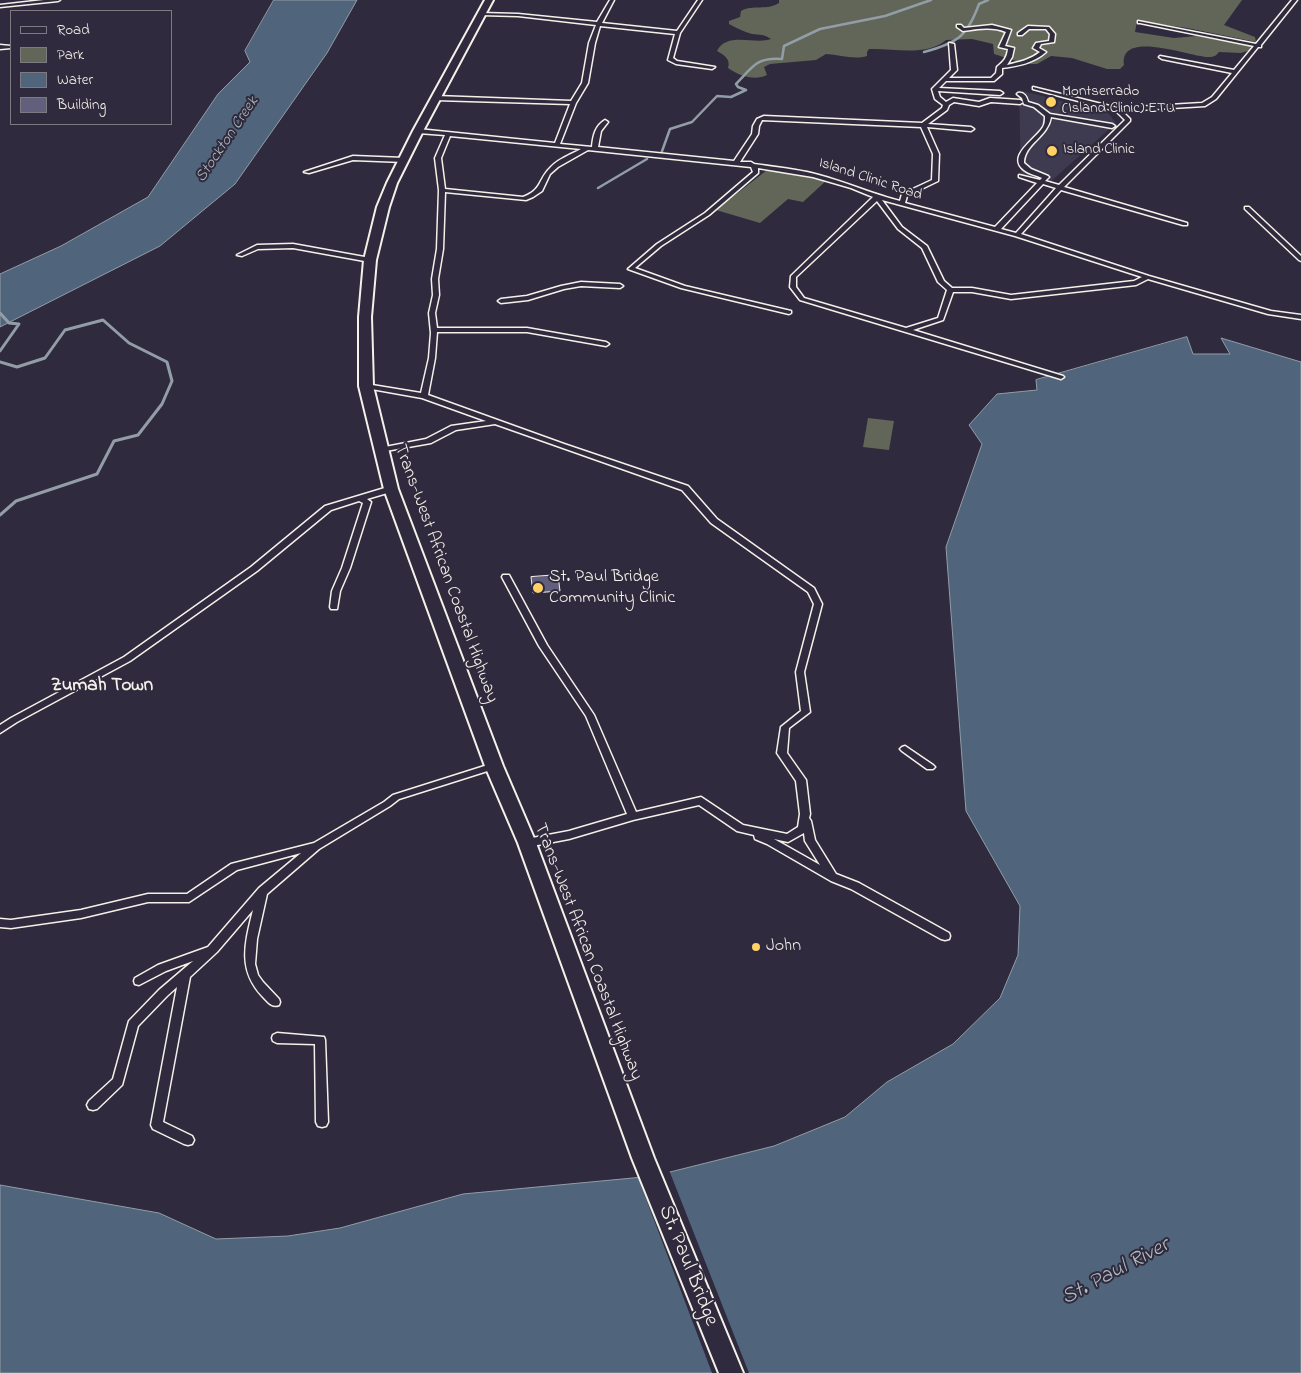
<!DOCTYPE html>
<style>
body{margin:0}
#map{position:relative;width:1301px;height:1373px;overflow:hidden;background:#2f2a3d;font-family:"Indie Flower",sans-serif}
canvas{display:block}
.legend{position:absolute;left:10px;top:10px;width:162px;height:115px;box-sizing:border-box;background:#2f2a3d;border:1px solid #7e7a81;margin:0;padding:6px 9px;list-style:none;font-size:15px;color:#f4f1e8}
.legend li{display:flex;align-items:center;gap:10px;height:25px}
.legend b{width:25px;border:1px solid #7e7a81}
</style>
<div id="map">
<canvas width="1301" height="1373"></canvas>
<ul class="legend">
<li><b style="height:6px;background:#2f2a3d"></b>Road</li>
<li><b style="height:14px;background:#626658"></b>Park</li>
<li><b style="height:14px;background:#50657b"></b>Water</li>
<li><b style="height:14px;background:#625f7d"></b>Building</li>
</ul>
</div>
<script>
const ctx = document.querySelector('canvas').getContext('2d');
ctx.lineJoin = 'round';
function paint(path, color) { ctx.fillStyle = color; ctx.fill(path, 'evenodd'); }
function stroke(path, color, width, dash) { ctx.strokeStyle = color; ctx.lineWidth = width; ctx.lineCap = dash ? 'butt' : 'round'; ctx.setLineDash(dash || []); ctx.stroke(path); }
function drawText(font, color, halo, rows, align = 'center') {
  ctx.font = font + ' "Indie Flower",sans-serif'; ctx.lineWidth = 4; ctx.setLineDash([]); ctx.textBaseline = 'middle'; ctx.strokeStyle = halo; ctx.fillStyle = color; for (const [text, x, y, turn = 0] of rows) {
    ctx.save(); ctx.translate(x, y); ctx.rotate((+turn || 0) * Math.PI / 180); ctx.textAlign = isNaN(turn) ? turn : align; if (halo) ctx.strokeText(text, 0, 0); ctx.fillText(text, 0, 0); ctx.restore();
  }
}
const built = new Path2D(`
 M1019 90 1108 113 1116 123 1048 184 1021 176Z`);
const green = new Path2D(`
 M779 0H1242L1224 25 1255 37 1256 42 1187 28 1137 21 1135 32 1174 38 1197 36 1250 46 1251 50 1241 53 1219 52C1217 55 1214 57 1209 57 1193 58 1119 28 1124 65L1120 69H1107L1072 58 1051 56 1037 64H1026L994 54 993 44 972 39 946 40C926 57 893 48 869 49L867 52V56C854 60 840 55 826 54L816 60 770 64 764 67 767 75C755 81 739 76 728 68 731 59 724 55 717 51 727 31 755 45 771 39 764 34 760 35 752 34 745 32 736 28 729 24V21L740 17 741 11C753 4 767 11 779 3Z
 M767 170 813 176 827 180 803 202 788 199 760 223 716 210Z
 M868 418 894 421 889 450 863 447Z`);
const water = new Path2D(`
 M274 0H357L327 53 235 184 160 246 0 327V274L61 246 148 197 218 94 250 62 245 51Z
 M1187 337 1193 354H1230L1221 338 1301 362V1373H0V1185L159 1213 216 1239 288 1236 340 1228 463 1194 654 1176 774 1146 845 1117 887 1082 953 1044 1000 998 1018 955 1020 906 966 811 946 547 982 444 969 425 997 394 1037 390 1036 380Z`);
const pier = new Path2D(`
 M669 1170 749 1373H712L637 1175Z`);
const streamFar1 = new Path2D(`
 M924 52C957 43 967 37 979 4L988 0
 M661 154 670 129 692 122 717 96 731 97 746 90 738 87 736 84C753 67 756 57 782 59L784 46 820 29 885 16 931 0
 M598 188 647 159`);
const stream = new Path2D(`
 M0 313 9 323 19 324 0 351
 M0 362 17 367 45 358 65 330 103 320 129 343 167 362 172 381 162 404 138 435 114 441 97 474 16 501 0 515`);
const building = new Path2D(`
 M558 575 560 591 533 593 531 577Z`);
const street = new Path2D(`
 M44 0H60L58 1 0 7V5Z
 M610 0H614L602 23 677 31 698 0H702L680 33 673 58 677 61 715 67 712 69 676 64 668 60 675 34 600 26 595 43 588 83 576 103 560 144 592 147C593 136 595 126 605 120L608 122 601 131 598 147 734 161 752 134 753 126 757 119 764 116 922 123 942 108 943 105 935 99 932 89 951 70 949 43 954 44 957 70 949 78H991L996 73 997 67C1004 61 1007 58 1008 49L999 47 1006 32C992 26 977 29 963 31L957 27V25H961L964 28 992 25 1011 30 1005 46 1014 48 1012 57 1007 65C1019 62 1030 60 1040 52L1033 48 1036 43 1049 41 1050 34 1046 29H1029L1022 35H1018V33L1028 26 1049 27 1055 34 1054 42 1041 44 1039 48 1046 52C1034 63 1018 66 1002 68V74L994 81H946L939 88 1000 91 1003 93 1000 95 938 91 940 97 946 102 953 98 979 102 990 98 1020 100 1023 102 1020 104 991 102 979 106 954 102 949 105 947 110 928 124 971 127 974 129 971 131 927 127 939 154 938 181 907 196 905 203 995 227 1037 183 1019 177V175L1040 180 1042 178C1036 175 1029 174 1024 170 1006 156 1036 139 1043 127 1045 124 1045 120 1045 116L1034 107 1024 104 1022 98 1017 94 1018 93C1024 92 1027 97 1028 102L1038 105 1050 114 1112 124 1115 126 1112 128 1051 117C1048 137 1024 144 1024 163L1031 169 1048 176 1049 177 1045 181 1059 185 1125 120 1116 111 1033 89V87L1118 108 1202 103 1212 97 1232 73 1162 59 1159 57 1160 56 1234 70 1254 46 1140 23H1138V21L1256 44 1292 0H1297L1261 45V47H1258L1216 99 1205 106 1122 111 1130 119V121L1064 187 1187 223V225H1183L1061 190 1021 234 1149 276 1271 311 1301 315V319L1268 314 1148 279 1136 285 1011 299 972 292H953L943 320 913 330 1063 376 1064 377 1061 379 800 300 790 287 791 276 873 197 851 188 813 177 758 168V173L709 215 661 246 635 268 685 286 791 311V313L789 314 681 288 628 269 657 244 705 213 753 172 751 167 588 150 558 167 550 174 542 191 533 197 526 200 445 192 443 249 438 279 439 295 435 313 437 328H527L606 342 609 344 606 346 527 332H437L435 358 428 395 564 444 688 486 717 519 814 588 822 604 804 672 810 712 789 728 787 753 806 780 810 814 809 818 811 821 815 840 836 874 859 883 949 933 950 936 949 939 945 940 941 939 851 889 831 881 767 844 755 839 754 835 737 831 699 805 633 820 569 839 527 847 524 846 522 843 524 840 527 839 569 831 627 814 586 716 539 646 502 577 503 575H509L547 645 594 715 636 812 701 797 743 825 787 834 798 827 800 814 796 781 777 753 781 727 801 711 796 672 814 604 808 592 711 523 682 490 495 424 456 430 431 443 380 452 376 450 380 448 426 439 451 426 486 421 422 398 366 388 362 386 366 384 421 393 429 358 431 333 429 313 433 295 432 279 437 249 439 190 435 158 445 135 418 133 415 131 418 129 555 143 570 104 436 100 433 98 436 96 571 101 582 83 589 43 596 25 518 16 481 15 479 14 481 13 518 14 597 22ZM762 120 921 127 933 154 932 180 902 194 900 201C871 194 844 181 815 174 796 169 774 167 754 164L751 162H740L758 134 759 126ZM450 136 581 149C570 155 558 159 550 168 538 180 542 190 523 197L445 189 441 158ZM1043 184 1056 188 1016 233 1001 229ZM882 200 1015 236 1142 277 1134 281 1011 295 972 288H952L944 281 927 246 902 227ZM877 201 898 229 922 248 938 282 947 290 938 318 906 328 804 298 796 287V277ZM804 833 805 841 820 865 774 839 788 842Z
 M0 45 11 46V48L0 49Z
 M353 156 404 158 407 160 404 162 353 160 309 173 304 172Z
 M1245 207H1249L1301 256V261L1299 260 1245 209Z
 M293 244 370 258 373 260 370 262 293 248 258 249 242 256 237 255 257 245Z
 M581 282 620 284 623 286 620 288 581 286 564 289 528 300 501 303 498 301 501 299 527 296 561 286Z
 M388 487H391L395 489 394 491 367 499 371 502 350 568 340 591 337 609H331L330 607 332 591 342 568 363 503 359 501 331 510 257 571 130 661 17 722 0 733V725L11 718 124 657 251 567 325 506Z
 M905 746 933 765 935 767 933 769H927L902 751 900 749 902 747Z
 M494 763 497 764 499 766 497 768 399 799 390 806 319 849 267 894 257 939 255 964 258 975 263 982 279 999 280 1002 279 1005C272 1008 268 1002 263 997 237 970 245 943 253 910L217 952 190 977 163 1122 192 1136 194 1140 192 1144 188 1145 184 1144 153 1129 151 1125 177 987 167 996 138 1026 122 1085 97 1109 93 1110 89 1109 87 1105 89 1101 113 1079 129 1021 159 990 193 961 166 971 139 985 135 984 134 981 135 978 158 965 208 947 259 888 301 853 237 870 189 902H148L81 918 11 928 0 927V919L11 920 81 910 148 894H187L231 864 314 843 384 802 393 795Z
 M277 1033 324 1037 325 1040 328 1122 326 1126 322 1127 318 1126 316 1122 315 1044 277 1043 273 1041 272 1038 273 1035Z`);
const highway = new Path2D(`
 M485 0H493L423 131 397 183 389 207 376 260 371 317 373 386 398 489 503 766 536 843 654 1158 743 1373H719L632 1158 518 843 485 766 384 489 359 386V317L364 260 377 207 387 183 413 131Z`);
const markers = [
 [1051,102,6,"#ffd166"],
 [1052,151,6,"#ffd166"],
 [538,588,6,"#ffd166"],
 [756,947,5,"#ffd166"]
];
const farPoinames = [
 ["Montserrado",1062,93],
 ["(Island Clinic) ETU",1062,110],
 ["Island Clinic",1063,151]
];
const farStreetnames = [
 ["Island Clinic Road",870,180,18]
];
const farWaternames = [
 ["Stockton Creek",228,140,-56]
];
const streetNames = [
 ["Trans-West African Coastal Highway",445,574,70],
 ["Trans-West African Coastal Highway",587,952,69]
];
const poiNames = [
 ["St. Paul Bridge",549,578],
 ["Community Clinic",549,599],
 ["John",766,947]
];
const neighbourhoodNames = [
 ["Zumah Town",102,687]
];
const nearStreetnames = [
 ["St. Paul Bridge",687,1266,68]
];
const nearWaternames = [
 ["St. Paul River",1116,1273,-28]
];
paint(built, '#3e3a50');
paint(green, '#626658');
paint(water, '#50657b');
stroke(water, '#929da7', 1);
paint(pier, '#2f2a3d');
stroke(streamFar1, '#929da7', 2.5);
stroke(stream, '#929da7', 3);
paint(building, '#625f7d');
stroke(building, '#f4f1e8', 1);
stroke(street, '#f4f1e8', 3);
stroke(highway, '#f4f1e8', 4);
paint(street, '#2f2a3d');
paint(highway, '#2f2a3d');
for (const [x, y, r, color] of markers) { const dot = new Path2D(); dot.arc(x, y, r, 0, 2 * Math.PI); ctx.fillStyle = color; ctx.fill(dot); stroke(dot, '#2f2a3d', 2); }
drawText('15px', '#f4f1e8', '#2f2a3d', farPoinames, 'left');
drawText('15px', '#f4f1e8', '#2f2a3d', farStreetnames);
drawText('italic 16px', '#b2b9bc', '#2f2a3d', farWaternames);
drawText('18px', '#f4f1e8', '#2f2a3d', streetNames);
drawText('18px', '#f4f1e8', '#2f2a3d', poiNames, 'left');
drawText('bold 19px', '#f4f1e8', '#2f2a3d', neighbourhoodNames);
drawText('21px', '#f4f1e8', '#2f2a3d', nearStreetnames);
drawText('italic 22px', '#b2b9bc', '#2f2a3d', nearWaternames);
</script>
